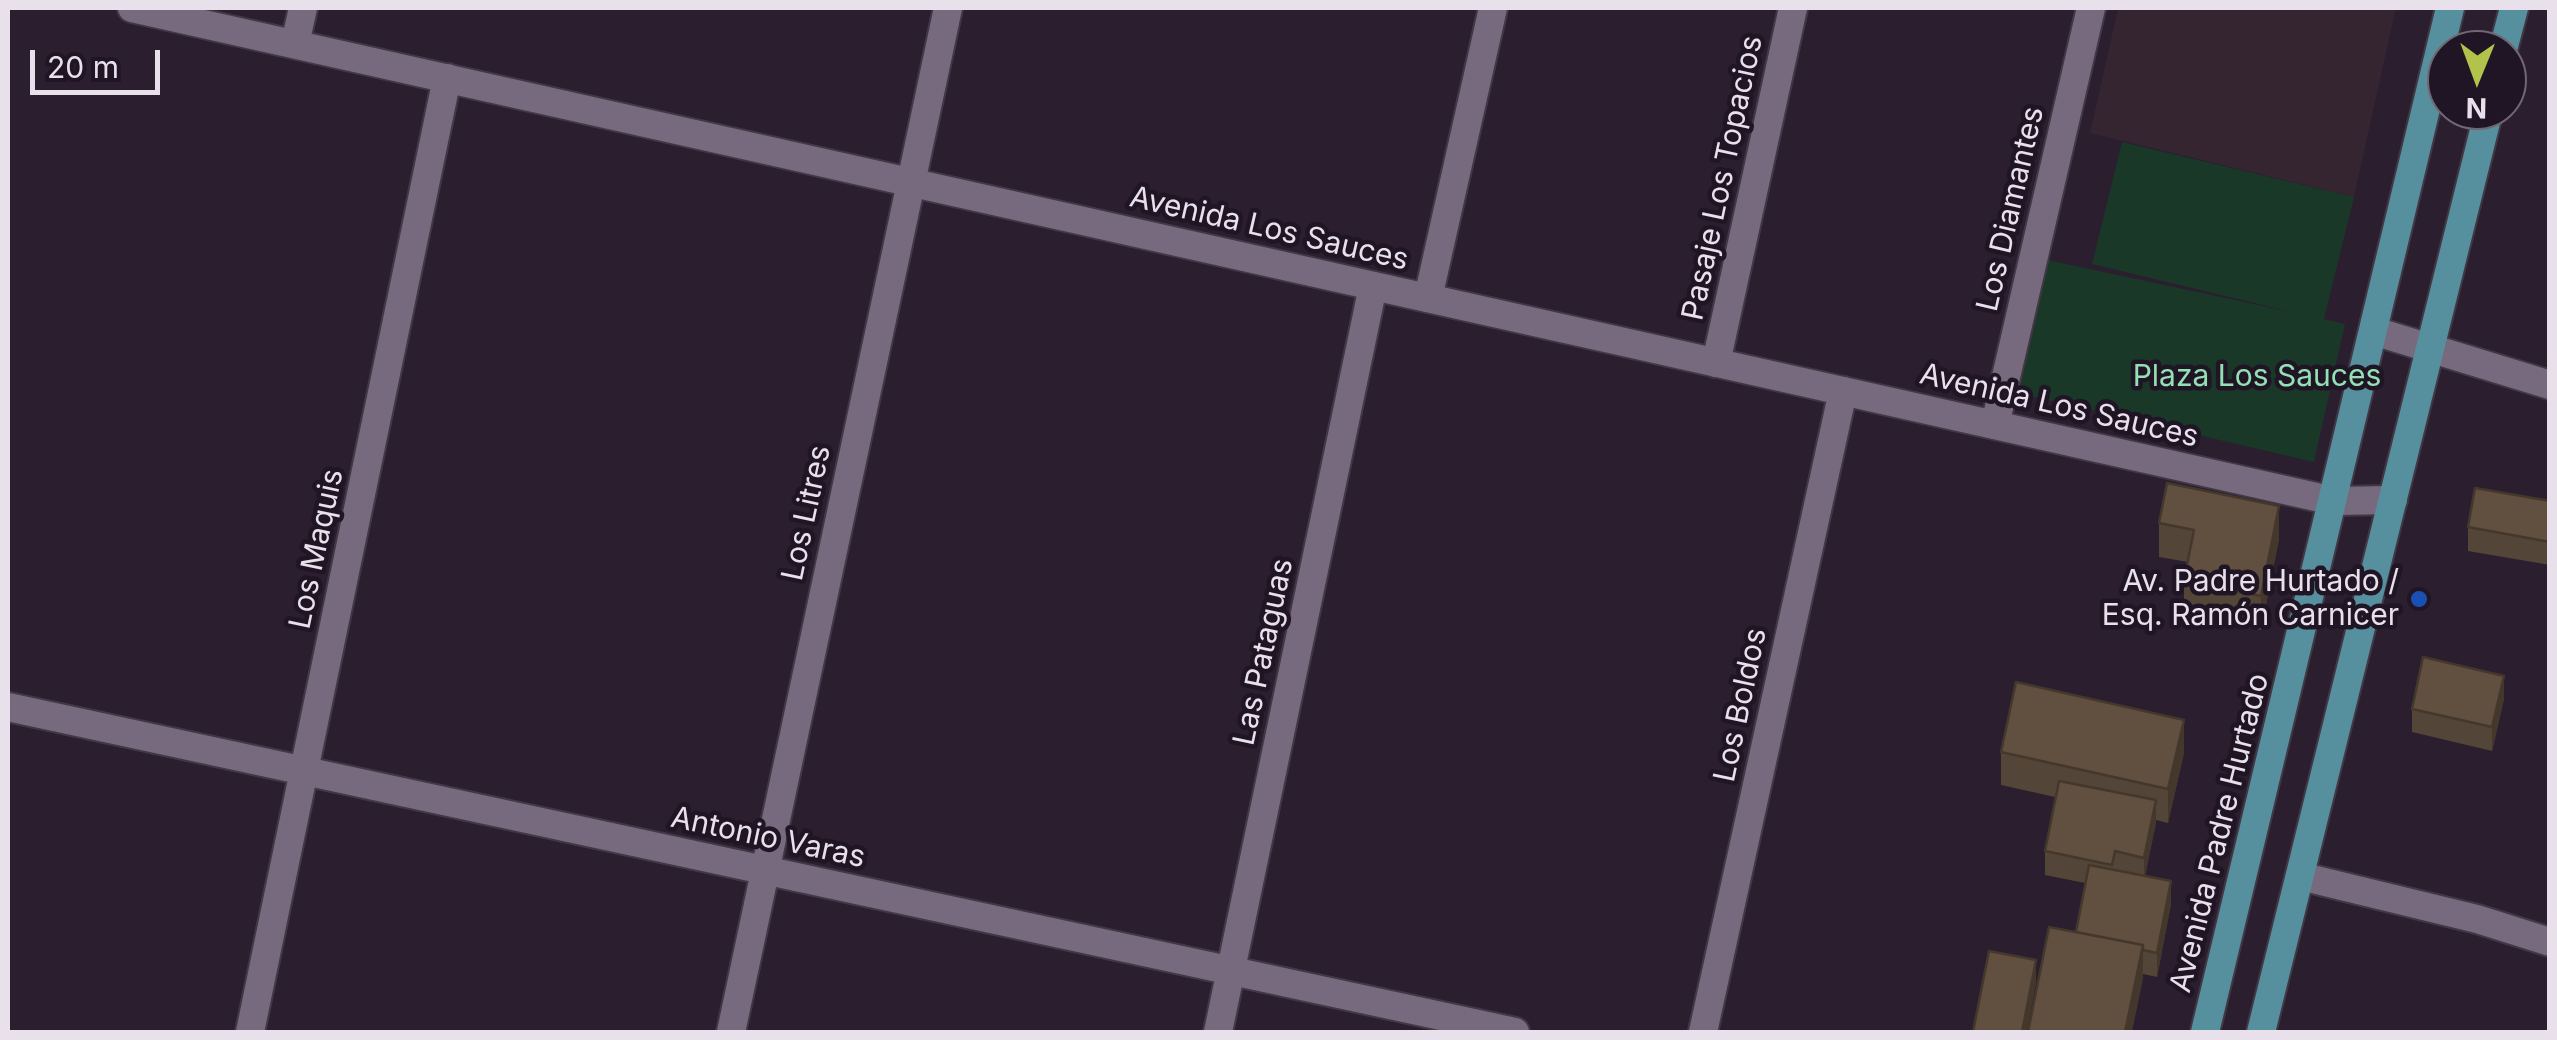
<!DOCTYPE html>
<meta charset="utf-8">
<style>
body{margin:0}
#map{position:relative;width:2557px;height:1040px;overflow:hidden;background:#2a1e2f;font-family:Inter,sans-serif}
canvas{display:block}
.frame{position:absolute;inset:0;border:10px solid #e8e0eb;pointer-events:none}
.north{position:absolute;left:2427px;top:30px;width:100px;height:100px;box-sizing:border-box;background:#201525;border:2px solid #706674;border-radius:50%;rotate:181deg;font-size:28px;font-weight:700;line-height:40px;text-align:center;color:#e8e0eb}
.north::after{content:'';display:block;margin:auto;width:35px;height:45px;background:#b3c24b;clip-path:polygon(50% 0,100% 100%,50% 72%,0 100%)}
.scale{position:absolute;left:30px;top:50px;width:130px;height:45px;box-sizing:border-box;border:5px solid #e8e0eb;border-top:0;padding-left:12px;font-size:30px;line-height:35px;white-space:nowrap;color:#e8e0eb;-webkit-text-stroke:8px #201525;paint-order:stroke}
</style>
<div id="map">
<canvas width="2557" height="1040"></canvas>
<div class="frame"></div>
<div class="north">N</div>
<div class="scale">20 m</div>
</div>
<script>
const ctx = document.querySelector('canvas').getContext('2d');
ctx.lineJoin = 'round';
function paint(path, color) { ctx.fillStyle = color; ctx.fill(path, 'evenodd'); }
function stroke(path, color, width, dash) { ctx.strokeStyle = color; ctx.lineWidth = width; ctx.lineCap = dash ? 'butt' : 'round'; ctx.setLineDash(dash || []); ctx.stroke(path); }
function drawText(font, color, halo, rows, align = 'center') {
  ctx.font = font + ' Inter,sans-serif'; ctx.lineWidth = 9; ctx.setLineDash([]); ctx.textBaseline = 'middle'; ctx.strokeStyle = halo; ctx.fillStyle = color; for (const [text, x, y, turn = 0] of rows) {
    ctx.save(); ctx.translate(x, y); ctx.rotate((+turn || 0) * Math.PI / 180); ctx.textAlign = isNaN(turn) ? turn : align; if (halo) ctx.strokeText(text, 0, 0); ctx.fillText(text, 0, 0); ctx.restore();
  }
}
const education = new Path2D(`
 M2118 8H2396L2354 197 2090 133Z`);
const green = new Path2D(`
 M2122 142 2354 197 2324 319 2345 324 2314 462 2009 391 2038 258 2296 313 2092 264Z`);
const minor = new Path2D(`
 M295 44 303 8
 M1428 298 1493 8
 M2374 331 2550 385
 M1716 363 1793 8
 M1995 425 2091 8
 M8 707 1515 1032
 M2300 876 2477 919 2550 942
 M250 1032 447 78
 M731 1032 948 8
 M1218 1032 1373 286
 M1703 1032 1843 391`);
const tertiary = new Path2D(`
 M132 8 2334 501 2393 500`);
const primary = new Path2D(`
 M2503 50 2514 8
 M2205 1032 2450 8
 M2261 1032 2489 110`);
const wall = new Path2D(`
 M2550 501V565L2468 551V527Z
 M2159 523 2279 539 2261 630 2184 614V580L2188 562 2159 557Z
 M2504 699 2492 751 2412 732V709Z
 M2001 752 2184 753 2168 823 2156 820 2145 876 2171 904 2157 977 2143 974V979L2076 932 2085 883 2045 875V851L2055 797 2001 785Z`);
const shadedWall = new Path2D(`
 M2279 506V539L2261 630V596Z
 M2504 676V699L2492 751V727Z
 M2184 720V753L2168 823V789Z
 M2156 800V824L2144 881V858Z
 M2171 881V904L2157 977V953Z
 M2143 945V979L2132 1032H2125Z
 M2036 960V983L2027 1032H2022Z`);
const building = new Path2D(`
 M2167 483 2279 506 2261 596 2184 580 2194 530 2159 523Z
 M2475 488 2550 501V542L2468 527Z
 M2423 657 2504 676 2492 727 2412 709Z
 M2016 682 2184 720 2168 789 2001 752Z
 M2059 781 2156 800 2144 858 2115 851 2112 865 2045 851Z
 M2089 865 2171 881 2157 953 2143 950V945L2076 932Z
 M2049 927 2143 945 2125 1032H2028Z
 M1989 951 2036 960 2022 1032H1973Z`);
const markers = [
 [2419,599,10,"#1a4fb4"]
];
const streetNames = [
 ["Pasaje Los Topacios",1723,178,-78],
 ["Los Diamantes",2011,209,-77],
 ["Avenida Los Sauces",1269,229,13],
 ["Avenida Los Sauces",2059,406,13],
 ["Los Litres",807,513,-78],
 ["Los Maquis",317,549,-78],
 ["Las Pataguas",1264,652,-78],
 ["Los Boldos",1741,705,-78],
 ["Avenida Padre Hurtado",2220,833,-76],
 ["Antonio Varas",768,838,12]
];
const parkNames = [
 ["Plaza Los Sauces",2257,377]
];
const poiNames = [
 ["Av. Padre Hurtado /",2399,582],
 ["Esq. Ramón Carnicer",2399,616]
];
paint(education, '#342531');
paint(green, '#1a3828');
stroke(minor, '#413846', 32);
stroke(tertiary, '#413846', 32);
stroke(primary, '#413846', 32);
stroke(minor, '#786a7e', 28);
stroke(tertiary, '#786a7e', 28);
stroke(primary, '#56909e', 28);
paint(wall, '#534537');
paint(shadedWall, '#44382d');
paint(building, '#615040');
stroke(building, '#44382d', 2.5);
for (const [x, y, r, color] of markers) { const dot = new Path2D(); dot.arc(x, y, r, 0, 2 * Math.PI); ctx.fillStyle = color; ctx.fill(dot); stroke(dot, '#201525', 4); }
drawText('30px', '#e8e0eb', '#201525', streetNames);
drawText('30px', '#94e0b5', '#201525', parkNames);
drawText('30px', '#e8e0eb', '#201525', poiNames, 'right');
</script>
